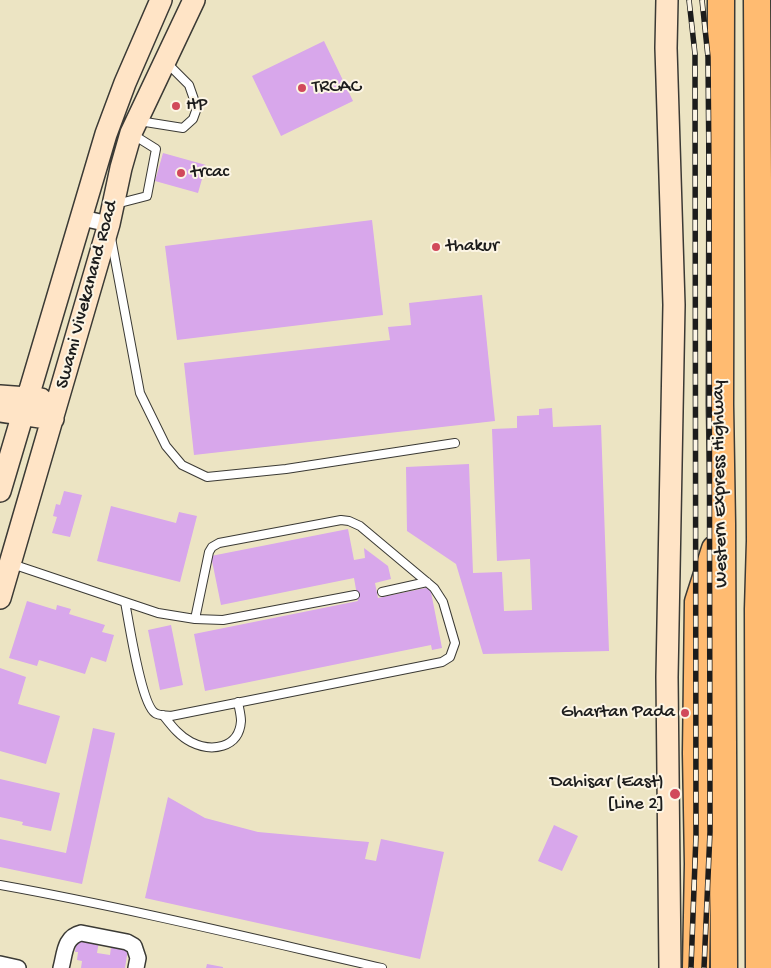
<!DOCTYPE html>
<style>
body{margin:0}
canvas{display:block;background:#ece4c3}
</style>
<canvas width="771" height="968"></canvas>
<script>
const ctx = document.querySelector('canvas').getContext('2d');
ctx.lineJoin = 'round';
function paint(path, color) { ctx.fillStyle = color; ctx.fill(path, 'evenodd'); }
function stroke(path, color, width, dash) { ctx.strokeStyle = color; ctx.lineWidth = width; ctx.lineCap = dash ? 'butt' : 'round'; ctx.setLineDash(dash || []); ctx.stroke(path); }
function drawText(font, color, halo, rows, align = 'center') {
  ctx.font = font + ' "Gochi Hand",sans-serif'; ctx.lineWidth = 4; ctx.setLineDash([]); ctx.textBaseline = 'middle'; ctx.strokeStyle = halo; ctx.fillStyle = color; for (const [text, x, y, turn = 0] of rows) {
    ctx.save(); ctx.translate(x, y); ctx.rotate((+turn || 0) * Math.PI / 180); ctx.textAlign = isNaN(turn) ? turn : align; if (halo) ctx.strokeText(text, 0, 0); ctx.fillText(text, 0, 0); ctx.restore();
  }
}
const building = new Path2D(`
 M324 41 353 101 281 136 252 76Z
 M163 153 206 165 198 193 155 181Z
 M372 220 383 315 177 340 165 246Z
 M482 295 495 421 194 455 184 363 390 340 388 327 411 325 409 303Z
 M552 408 553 427 601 425 609 651 483 654 456 564 407 531 406 467 469 464 473 573 502 572 504 611 532 610 530 559 497 561 492 429 517 428V416L539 415V409Z
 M64 491 82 495 70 537 52 533 57 517 53 516 56 504 60 505Z
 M111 506 176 523 179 512 197 516 180 582 97 561Z
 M348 529 354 560 365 558 364 548 388 566 391 579 375 583 378 598 430 587 442 648 432 650 431 645 205 691 194 634 358 601 354 578 221 605 211 556Z
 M27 601 56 610 57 605 71 609 69 614 105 625 102 632 114 635 106 662 91 657 85 674 39 660 37 666 9 658Z
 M171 625 183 685 160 690 148 630Z
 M0 668 26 677 18 704 60 716 46 764 0 751Z
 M93 728 115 733 82 884 0 867V839L66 853Z
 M0 779 60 793 51 831 22 825 23 822 0 817Z
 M168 797 205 818 258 832 369 842 365 859 376 861 381 839 444 852 420 959 145 898Z
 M554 825 578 836 562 871 538 861Z
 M77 937 99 941 97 953 110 955 111 947 128 949 125 968H81L82 961 77 960 78 952H75Z
 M207 964 223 967V968H206Z`);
const lane = new Path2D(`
 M139 121 183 128 193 119 197 108 189 85 166 62
 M116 204 147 196 156 149 132 134
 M111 238 140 393 166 446 182 465 207 477 286 469 455 443
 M12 564 158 613 195 619 223 620 355 595
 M382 592 427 582
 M125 602C129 622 141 704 155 713 159 716 166 715 171 716L442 662 450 657 455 643 443 602 434 588 360 526 349 521 341 520 219 543 212 547 209 552 195 619
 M163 715C171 725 179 736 191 742 211 752 239 749 241 721 241 715 239 708 238 702
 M0 885C128 908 255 939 382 968`);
const street = new Path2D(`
 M82 218 109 224
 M0 964 18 968
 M61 968C65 954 64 937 81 933L127 942 134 946 138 958 136 968`);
const secondary = new Path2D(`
 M667 0 666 48 674 305 667 677 670 968
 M0 396 41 399
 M0 411 53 419
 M0 491 106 134 125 83 161 0
 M0 598 109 224 121 168 131 133 194 0`);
const highway = new Path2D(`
 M721 0 720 404 722 524 724 968
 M757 0 760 541 758 609 759 968
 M696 968 698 864 696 753 698 602 715 549`);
const rail = new Path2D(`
 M689 0 695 54 696 835 691 968
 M702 0 708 57 709 171 710 832 704 968`);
const markers = [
 [302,88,5,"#d1495b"],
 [176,106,5,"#d1495b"],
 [181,173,5,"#d1495b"],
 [436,247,5,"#d1495b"],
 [685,713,5,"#d1495b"],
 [675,794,6,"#d1495b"]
];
const poiNames = [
 ["TRCAC",312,88],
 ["HP",186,106],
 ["trcac",191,173],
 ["thakur",446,247],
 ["Ghartan Pada",675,713,"right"],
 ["Dahisar (East)",664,783,"right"],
 ["[Line 2]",664,805,"right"]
];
const streetNames = [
 ["Swami Vivekanand Road",88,295,-75],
 ["Western Express Highway",721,484,-91]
];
paint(building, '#d8a7eb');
stroke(lane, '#3b3a35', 10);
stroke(street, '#3b3a35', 18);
stroke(secondary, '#3b3a35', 24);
stroke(highway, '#3b3a35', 29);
stroke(lane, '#fff', 8);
stroke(street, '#fff', 15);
stroke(secondary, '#ffe4c6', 21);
stroke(highway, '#ffbb71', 26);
stroke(rail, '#1c1c1c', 5.5);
stroke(rail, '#fcf5e5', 4, [11]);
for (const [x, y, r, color] of markers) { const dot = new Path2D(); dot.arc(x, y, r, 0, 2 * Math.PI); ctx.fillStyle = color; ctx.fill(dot); stroke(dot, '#fcf5e5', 2); }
drawText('19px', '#1c1c1c', '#fcf5e5', poiNames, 'left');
drawText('19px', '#1c1c1c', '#fcf5e5', streetNames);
</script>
